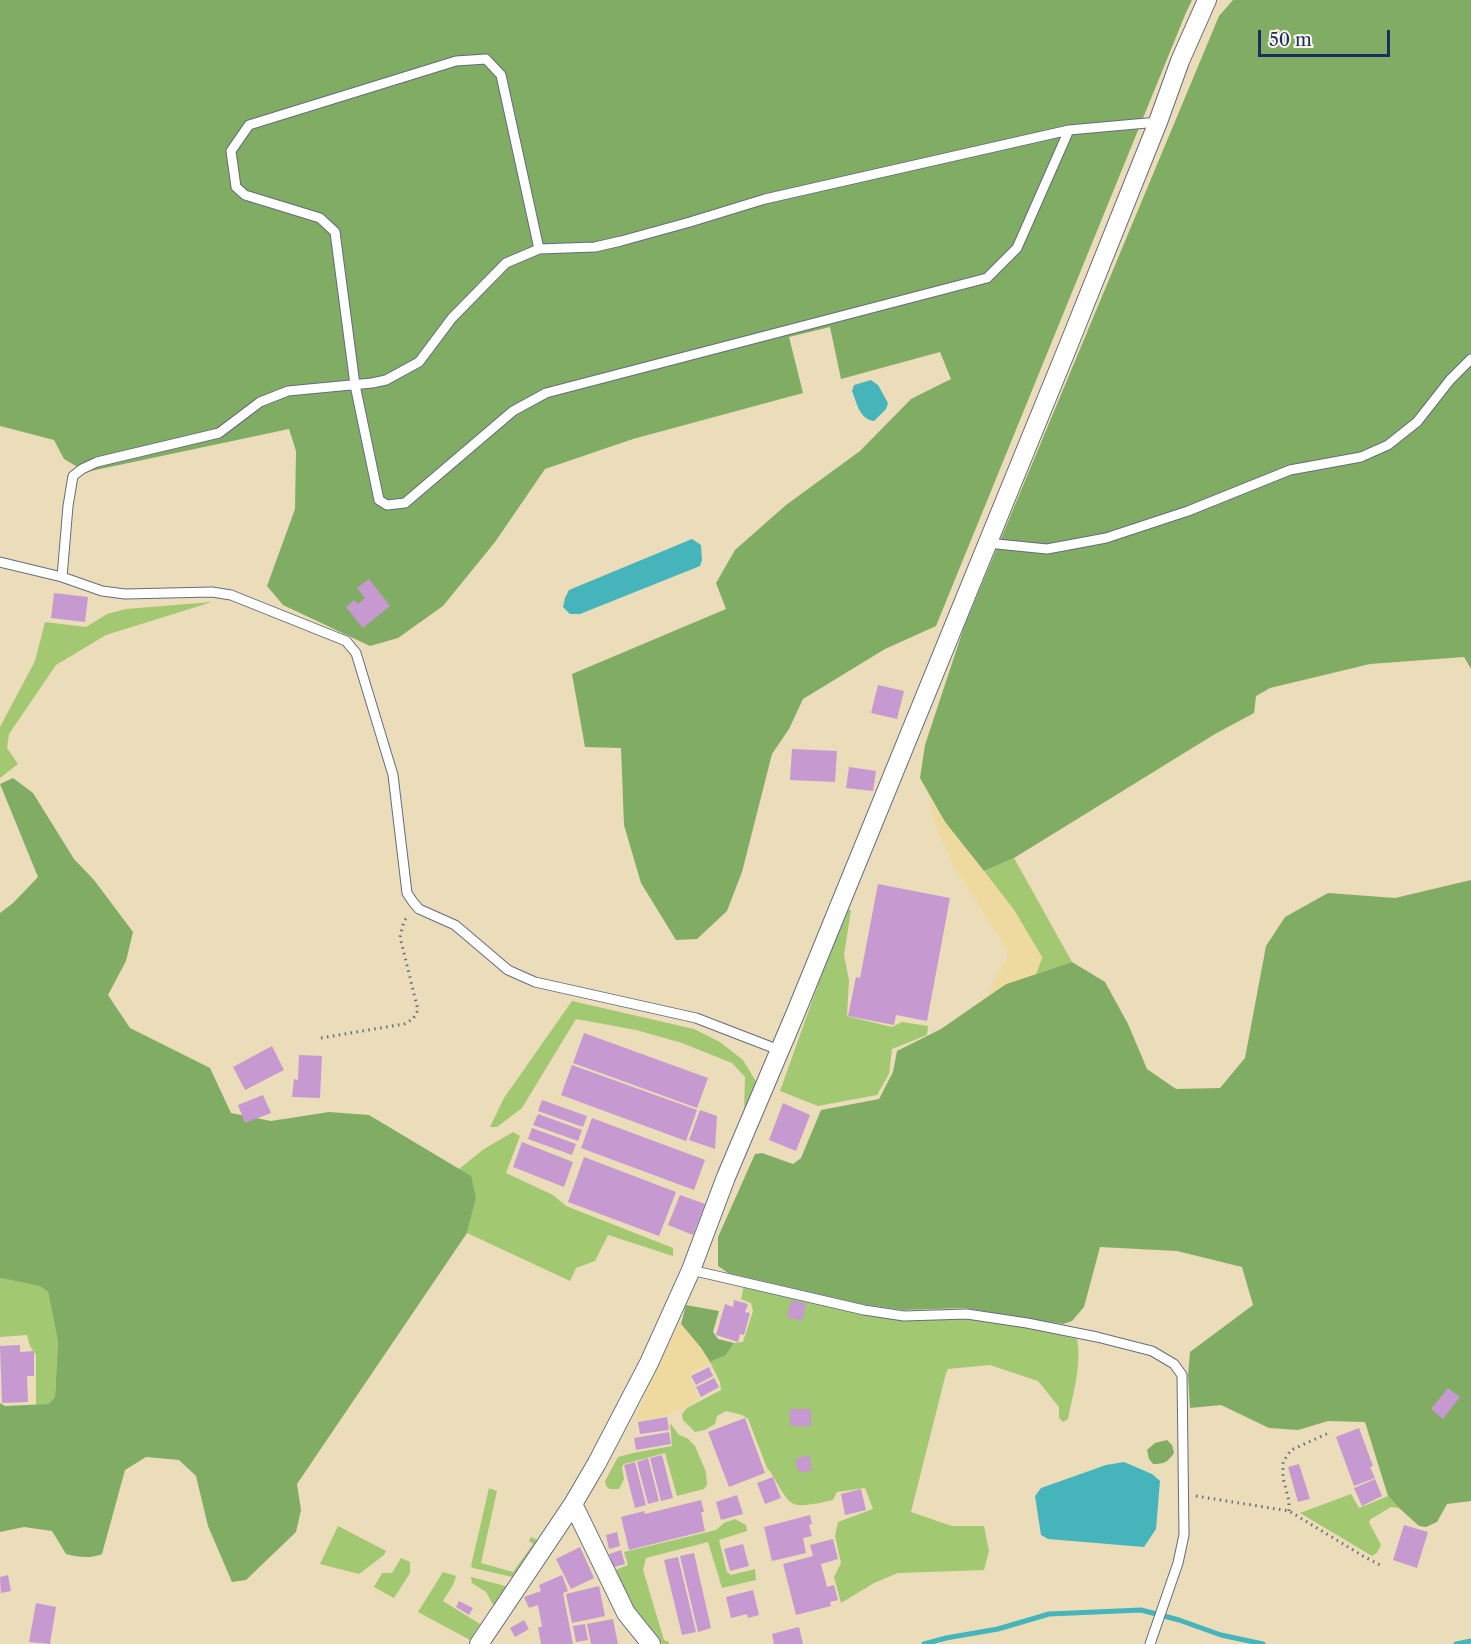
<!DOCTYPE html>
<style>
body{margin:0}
#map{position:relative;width:1471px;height:1644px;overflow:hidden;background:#ebddb9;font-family:"Libre Caslon Text",serif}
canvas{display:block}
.scale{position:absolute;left:1258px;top:30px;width:132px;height:27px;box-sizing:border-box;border:3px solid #1b2f5e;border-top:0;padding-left:8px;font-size:18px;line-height:21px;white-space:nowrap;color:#1b2f5e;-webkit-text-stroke:4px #fbf7ec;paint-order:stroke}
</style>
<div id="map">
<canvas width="1471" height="1644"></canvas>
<div class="scale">50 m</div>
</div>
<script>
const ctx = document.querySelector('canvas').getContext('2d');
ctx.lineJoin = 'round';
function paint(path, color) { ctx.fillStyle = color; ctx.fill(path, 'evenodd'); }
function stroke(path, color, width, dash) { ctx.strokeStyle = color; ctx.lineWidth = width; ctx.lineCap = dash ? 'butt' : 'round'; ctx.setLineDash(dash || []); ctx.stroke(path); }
const green = new Path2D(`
 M212 602 106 635 56 665 9 734 7 748 18 764 0 778V727L35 661 45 622 86 627 107 614 126 609Z
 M1014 858 1072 962 1036 974 1042 957 1014 910 984 871Z
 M845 909 851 910 844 955 849 980 847 1016 892 1027 902 1022 928 1026 927 1035 892 1049 889 1074 877 1095 818 1106 780 1091Z
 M572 1001 694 1029 720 1042 743 1060 757 1083 744 1114 745 1077 732 1063 682 1043 636 1030 576 1019 522 1108 497 1127H490L504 1098Z
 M513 1132 520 1136 506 1173 553 1195 566 1206 673 1248V1256L608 1235 595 1261 576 1268 570 1281 467 1233 476 1198 459 1169 484 1149Z
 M0 1278 41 1286 48 1292 58 1340 55 1397 48 1404 36 1405V1355L30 1346 27 1335 0 1337Z
 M744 1286 906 1320 967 1319 1021 1326 1077 1339C1082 1365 1073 1393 1068 1419L1063 1422 1059 1418V1407L1038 1381 990 1365 948 1369 946 1373 911 1512 952 1526H984L989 1551 984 1570 898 1573 874 1583 841 1603 834 1577 841 1563 835 1536 838 1522 873 1509 865 1488 837 1492 833 1500C824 1502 807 1506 798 1505 784 1504 777 1478 767 1468L748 1419 742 1415 726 1411 717 1416 715 1424 705 1430 695 1432 683 1420 682 1414 687 1408 721 1390 720 1382 710 1362 726 1355 734 1343 743 1342 753 1311 751 1303 741 1299Z
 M670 1423 679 1435 687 1438 695 1446 706 1472 707 1485 704 1489 677 1496 665 1453 624 1464 622 1467 624 1479 619 1489H610L606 1486 605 1481 618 1457 633 1453 672 1446Z
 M489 1488 497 1491 481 1563 513 1572 533 1544 529 1541 531 1537 542 1542 517 1578 473 1568 471 1566Z
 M1351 1494 1359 1508 1388 1496 1399 1508 1391 1507 1371 1519 1369 1522 1381 1545 1377 1553 1372 1556 1300 1513Z
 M735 1519 746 1525 747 1531 719 1540 727 1572 731 1575 755 1569 756 1580 722 1588 708 1542 646 1558 643 1570 664 1640 669 1642V1644H663C640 1625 627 1596 615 1570L628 1565 624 1552 716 1530 724 1523Z
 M338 1526 386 1551 384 1555 359 1574 320 1564Z
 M401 1558 410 1562V1573L394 1598 374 1587 382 1573H392Z
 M443 1572 456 1576 453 1585 443 1601 480 1624 470 1640 418 1612Z
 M471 1577 509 1587 496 1606 492 1603 486 1592 472 1583Z`);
const forest = new Path2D(`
 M0 0H1192L1185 15 936 626 885 649 803 699 789 729 772 754 742 872 727 911 697 939 676 940 641 883 624 825 621 748 585 747 572 674 726 609 716 583 735 550 786 505 860 451 911 399 951 379 940 352 841 379 830 327 789 337 803 393 633 439 545 469 495 542 443 606 398 638 370 646 283 605 267 586 295 509 296 451 289 429 86 472 64 459 54 440 0 426Z
 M1233 0H1471V669L1464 657 1370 664 1270 688 1256 696 1254 713 1215 734 1014 858 984 871 945 822 920 778 925 745 964 627 1219 16Z
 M13 778 33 793 74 859 94 880 133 932 126 961 108 995 130 1028 210 1068 231 1113 271 1121 329 1112 369 1115 471 1176 476 1198 467 1233 297 1484 301 1510 296 1532 246 1580 232 1582 208 1526 196 1476 179 1460 146 1457 125 1470 102 1554C90 1559 78 1557 66 1554L52 1531 24 1527 0 1532V1403L5 1406 48 1404 55 1397 58 1341 48 1292 40 1286 0 1278V913L13 903 38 877 0 784Z
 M1471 880V1501L1447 1504 1437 1522 1426 1527 1419 1526 1399 1508 1388 1496 1365 1422 1328 1421 1298 1430 1269 1428 1221 1405 1190 1408 1188 1375 1190 1352 1253 1305 1242 1267 1177 1251 1100 1247 1084 1307 1072 1321 1063 1324 964 1308 903 1310 861 1304 728 1273 718 1266V1237L755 1154 762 1153 793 1164 801 1158 821 1110 879 1099 893 1072 897 1051 941 1029 1006 984 1072 962 1105 982 1128 1024 1147 1069 1176 1089 1220 1088 1245 1058 1266 946 1285 917 1328 893 1395 898Z
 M686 1305 719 1311 713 1332 718 1339 734 1343 726 1355 710 1362 701 1348 681 1324Z
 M1167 1440 1172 1445 1174 1453C1168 1462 1164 1464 1153 1464L1149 1459 1147 1450 1155 1443Z`);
const sand = new Path2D(`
 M929 796 945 822 1014 910 1042 958 1036 974 1006 984 988 996 996 977 1008 958 1006 948 952 863 934 822Z
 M681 1324 701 1348 710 1362 689 1375 700 1400C680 1410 658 1421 635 1420L661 1359 678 1326Z`);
const water = new Path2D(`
 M871 380 878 385 888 403 886 409 874 421C859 419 857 403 852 391L854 385Z
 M692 539 701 545 702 560 700 566 580 614H570L563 607 565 598 569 590Z
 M1124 1462 1152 1474 1160 1481 1156 1529 1144 1547 1048 1539 1041 1535 1035 1496 1041 1488 1106 1465Z`);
const stream = new Path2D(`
 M924 1644 946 1638 998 1629 1049 1614 1141 1610 1179 1620 1221 1635 1263 1644
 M1456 1644 1471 1641`);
const building = new Path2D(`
 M369 579 390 606 363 628 346 607 354 600 358 604 365 598 357 588Z
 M54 593 88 597 85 622 51 618Z
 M878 685 904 691 897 719 871 713Z
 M792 749 837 751 835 782 790 780Z
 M849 767 876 771 873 791 846 788Z
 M878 884 950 898 927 1021 896 1015 894 1025 848 1016 856 977 860 978Z
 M584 1033 708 1078 697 1108 573 1063Z
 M272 1046 284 1070 245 1090 233 1067Z
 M299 1055 322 1056 320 1098 292 1097 294 1079 298 1080Z
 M572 1065 697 1110 686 1141 561 1095Z
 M263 1095 271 1113 245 1123 238 1105Z
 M542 1100 587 1116 583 1127 538 1111Z
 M783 1103 810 1115 796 1151 769 1140Z
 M700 1110 717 1116 715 1149 689 1140Z
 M538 1114 582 1130 578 1141 533 1125Z
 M592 1118 705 1160 694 1190 581 1148Z
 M532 1128 576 1144 572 1155 528 1139Z
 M522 1142 573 1162 564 1187 513 1167Z
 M584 1157 676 1192 659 1236 568 1202Z
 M680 1195 705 1204 693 1235 668 1225Z
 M734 1300 748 1304 745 1312 750 1313 744 1335 740 1334 738 1342 716 1335 725 1304 733 1307Z
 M791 1300 806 1304 802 1321 787 1317Z
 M20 1345V1352L34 1351V1376H27L28 1402 2 1403 0 1346Z
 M709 1367 713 1376 696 1385 691 1376Z
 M714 1378 719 1387 701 1397 696 1387Z
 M1448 1388 1460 1397 1443 1419 1431 1409Z
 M790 1409H811V1426H790Z
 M667 1417 669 1430 640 1434 638 1422Z
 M745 1418 765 1473 729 1487 708 1432Z
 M1359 1428 1373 1466 1370 1467 1375 1478 1354 1486 1336 1437Z
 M669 1432 671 1444 636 1450 634 1438Z
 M662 1455 673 1498 661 1501 650 1458Z
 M809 1455 812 1470 799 1473 795 1459Z
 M648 1458 659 1501 648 1504 637 1462Z
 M635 1462 646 1505 635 1508 624 1465Z
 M1299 1464 1310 1499 1298 1502 1288 1467Z
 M773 1477 781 1498 765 1504 757 1483Z
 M1375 1479 1382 1496 1362 1506 1354 1488Z
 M861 1489 866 1510 845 1515 841 1494Z
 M737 1495 743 1514 721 1520 716 1502Z
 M701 1500 704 1512H701L705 1531 629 1550 621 1517 644 1511 645 1514Z
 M810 1515 812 1524 809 1525 812 1536 803 1538 806 1553 772 1561 764 1527Z
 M1404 1525 1428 1532 1417 1568 1393 1560Z
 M617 1532 620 1546 609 1549 606 1535Z
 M833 1539 838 1559 821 1564 827 1587 834 1585 838 1600 830 1602 831 1606 796 1615 783 1564 813 1556 810 1545Z
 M743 1544 749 1566 730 1571 724 1549Z
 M580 1547 594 1578 571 1589 556 1559Z
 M621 1550 625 1564 614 1567 609 1554Z
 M694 1553 711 1628 698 1632 680 1556Z
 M678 1557 696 1632 682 1635 664 1560Z
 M8 1575 11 1591 1 1593 0 1577Z
 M562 1575 568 1591 563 1593 573 1644H541L538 1627H542L538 1605 529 1608 524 1597 541 1591 539 1585Z
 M599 1586 605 1616 572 1623 566 1594Z
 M753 1590 759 1615 748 1618 747 1614 731 1618 726 1597Z
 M459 1601 473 1608 469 1615 456 1607Z
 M36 1603 56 1607 50 1644 29 1642Z
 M613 1619 618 1644H591L587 1624Z
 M524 1620 529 1629 515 1637 510 1628Z
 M585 1624 588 1640 576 1642 573 1626Z
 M799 1627 803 1644H774L772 1634Z`);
const path = new Path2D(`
 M321 1038 404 1024 413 1019 418 1010 400 937 404 921 408 916
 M1196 1496 1289 1511 1363 1556 1382 1566
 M1289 1511V1501L1283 1478V1462L1291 1450 1331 1432`);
const lane = new Path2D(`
 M539 249 501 75 486 59 456 61 249 125 231 151 236 187 245 195 320 218 335 232 355 385 379 500 387 505 405 503 513 411 546 393 987 278 1017 248 1069 130
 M987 543 1047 549 1106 538 1188 511 1290 470 1361 457 1388 445 1417 422 1450 380 1471 359
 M0 562 62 577 102 591 125 594 212 592 231 595 346 641 356 653 393 775 407 893 413 902 419 909 455 925 508 970 535 982 696 1018 779 1050
 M62 577 68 506 73 476 82 469 97 462 219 433 260 402 288 391 372 383 386 380 419 362 452 318 506 263 539 249 595 247 621 241 690 222 765 199 1069 130 1158 122
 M691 1270 864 1310 904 1316 967 1314 1027 1323 1097 1337 1152 1351 1174 1364 1182 1375 1184 1535 1178 1563 1150 1644`);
const street = new Path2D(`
 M573 1504 626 1613 651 1644
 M479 1644 573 1504 597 1463 649 1363 691 1270 726 1177 796 1012 1069 344 1158 122 1180 61 1207 0`);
paint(green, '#a2c872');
paint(forest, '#81ac64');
paint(sand, '#eeda9e');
paint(water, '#45b5bb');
stroke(stream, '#45b5bb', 5);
paint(building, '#c699d0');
stroke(lane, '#646c7e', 11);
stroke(street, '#646c7e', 20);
stroke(path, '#646c7e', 3, [1.5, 4.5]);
stroke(lane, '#fff', 9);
stroke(street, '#fff', 18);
</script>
